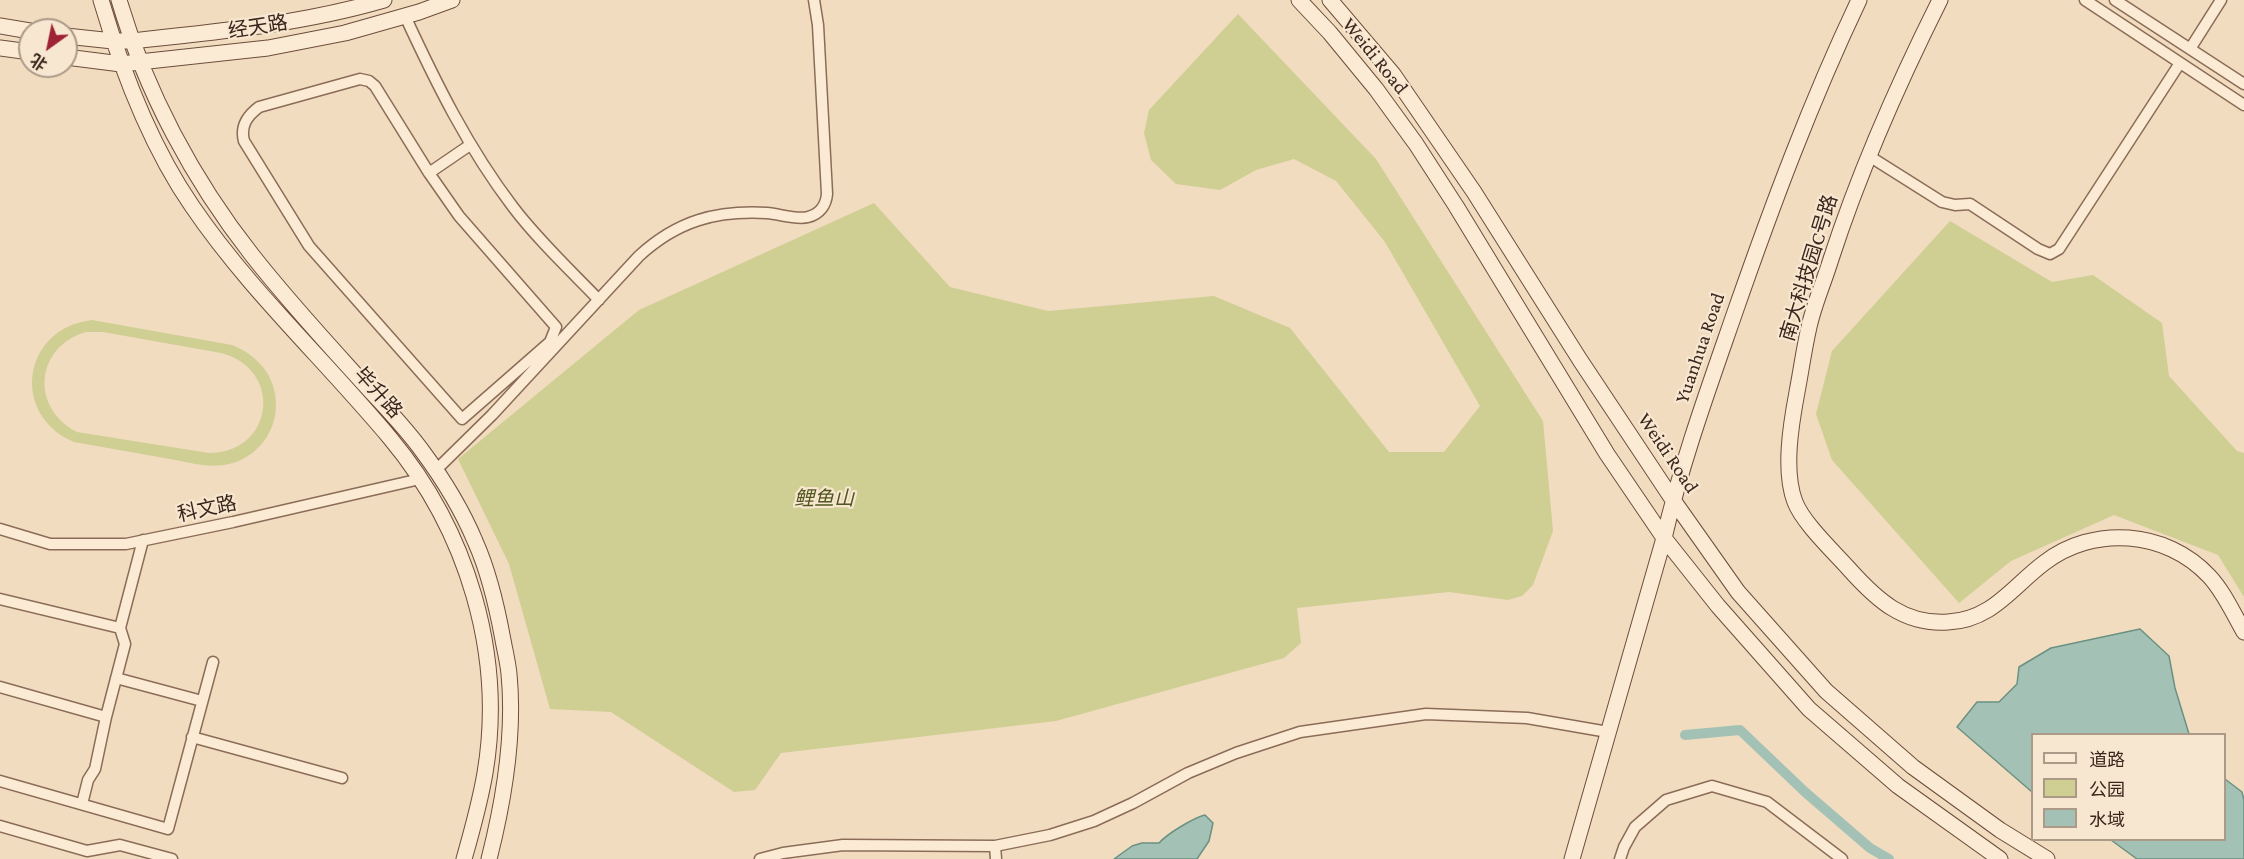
<!DOCTYPE html>
<meta charset="utf-8">
<style>
body{margin:0}
#map{position:relative;width:2244px;height:859px;overflow:hidden;background:#f1dcc0;font-family:"Crimson Pro","Noto Sans SC",serif}
canvas{display:block}
.legend{position:absolute;left:2031px;top:733px;width:195px;height:108px;box-sizing:border-box;background:#f8e7d0;border:2px solid #ac9a88;margin:0;padding:8px 10px;list-style:none;font-size:18px;color:#3a261c}
.legend li{display:flex;align-items:center;gap:12px;height:30px}
.legend b{width:30px;border:2px solid #ac9a88}
.north{position:absolute;left:18px;top:18px;width:60px;height:60px;box-sizing:border-box;background:#f8e7d0;border:2px solid #ac9a88;border-radius:50%;rotate:213deg;font-size:16px;font-weight:700;line-height:24px;text-align:center;color:#3a261c}
.north::after{content:'';display:block;margin:auto;width:21px;height:27px;background:#9e2334;clip-path:polygon(50% 0,100% 100%,50% 72%,0 100%)}
</style>
<div id="map">
<canvas width="2244" height="859"></canvas>
<ul class="legend">
<li><b style="height:8px;background:#fbead4"></b>道路</li>
<li><b style="height:16px;background:#cfce93"></b>公园</li>
<li><b style="height:16px;background:#a3c2b5"></b>水域</li>
</ul>
<div class="north">北</div>
</div>
<script>
const ctx = document.querySelector('canvas').getContext('2d');
ctx.lineJoin = 'round';
function paint(path, color) { ctx.fillStyle = color; ctx.fill(path, 'evenodd'); }
function stroke(path, color, width, dash) { ctx.strokeStyle = color; ctx.lineWidth = width; ctx.lineCap = dash ? 'butt' : 'round'; ctx.setLineDash(dash || []); ctx.stroke(path); }
function drawText(font, color, halo, rows, align = 'center') {
  ctx.font = font + ' "Crimson Pro","Noto Sans SC",serif'; ctx.lineWidth = 4.5; ctx.setLineDash([]); ctx.textBaseline = 'middle'; ctx.strokeStyle = halo; ctx.fillStyle = color; for (const [text, x, y, turn = 0] of rows) {
    ctx.save(); ctx.translate(x, y); ctx.rotate((+turn || 0) * Math.PI / 180); ctx.textAlign = isNaN(turn) ? turn : align; if (halo) ctx.strokeText(text, 0, 0); ctx.fillText(text, 0, 0); ctx.restore();
  }
}
const green = new Path2D(`
 M1238 14 1376 159 1543 421 1553 531 1533 585 1522 596 1508 600 1449 592 1297 608 1301 643 1284 658 1056 721 781 753 755 790 734 792 611 712 550 709 509 564 458 459 639 310 874 203 950 287 1048 311 1214 296 1290 328 1389 452H1444L1480 406 1385 242 1336 181 1294 159 1256 170 1220 190 1176 184 1151 160 1144 133 1149 110Z
 M1950 221 2052 282 2093 275 2162 323 2169 376 2237 451 2244 453V597L2218 555 2114 515 2011 561 1959 603 1832 460 1816 414 1832 351Z
 M92 320 232 345C254 354 271 370 275 394 281 428 258 460 224 465 207 468 187 462 170 459 138 453 106 448 74 442 10 415 22 328 92 320ZM86 332H103L221 353C284 369 274 453 209 453L77 432C30 408 35 347 86 332Z`);
const water = new Path2D(`
 M2140 629 2169 656 2175 688 2189 734H2032V792L1957 727 1977 702H1999L2017 684 2019 667 2051 648Z
 M2225 779 2242 792 2244 800V859H2137L2111 840H2224Z
 M1205 815 1213 823 1209 841 1197 859H1114L1132 846 1142 843H1159C1167 834 1193 818 1205 815Z`);
const canal = new Path2D(`
 M1685 735 1740 730 1805 792 1870 848 1889 859`);
const street = new Path2D(`
 M2085 0 2244 105
 M2115 0 2244 84
 M405 16C436 83 468 148 513 207 538 240 570 270 599 300
 M2190 49 2221 0
 M1869 156 1942 202 1955 205 1970 204 2038 249 2050 254 2059 249 2180 63
 M429 173 459 216 556 327 550 342 462 419 309 246 244 141C240 126 247 116 259 107L360 79 369 81 375 86 429 173 470 145
 M435 471 492 415 639 256C677 221 716 210 767 213 780 214 796 220 808 217 820 214 826 205 827 194L818 25 814 0
 M0 529 50 544H126L233 522 420 479
 M0 599 120 628
 M116 678 202 701
 M0 687 106 717 125 644 120 628 143 540
 M192 737 342 778
 M0 781 168 829 213 662
 M82 804 88 780 95 769 106 717
 M0 826 87 851 120 845 172 859
 M995 846 996 859
 M760 859 783 853 843 845 995 846 1050 835 1094 821 1133 803 1188 773 1236 753 1300 732 1426 714 1527 718 1608 732
 M1620 859 1624 847 1635 827 1666 800 1712 786 1767 802 1842 859`);
const secondary = new Path2D(`
 M101 0C122 71 150 145 192 206 249 290 325 360 390 438 467 530 505 654 485 773 480 802 472 831 464 859
 M119 0C146 92 193 180 252 255 288 301 327 343 365 385 385 407 406 428 423 452 443 479 462 510 475 541 489 572 497 607 503 640 505 651 508 663 509 674 515 735 504 800 489 859
 M1299 0 1330 33 1376 89 1416 144 1456 206 1607 454 1664 538 1718 606 1809 709 1898 786 2000 859
 M1330 0 1393 74 1474 192 1580 360 1673 500 1738 592 1826 691 1913 767 2000 830 2047 859
 M1940 0C1898 84 1860 170 1831 259 1824 282 1814 304 1809 327 1804 349 1801 371 1797 392 1791 424 1783 471 1795 502 1803 523 1834 552 1850 570 1877 600 1904 625 1948 622 1992 620 2012 587 2044 563 2093 525 2166 530 2209 576 2224 592 2233 613 2244 632
 M0 26 30 31
 M66 36 113 41H131C217 32 301 24 384 0
 M0 48 30 52
 M66 57 121 64 268 48 345 33 419 12 452 0
 M1572 859 1664 538C1682 461 1709 387 1735 312 1772 206 1811 101 1859 0`);
const streetNames = [
 ["经天路",258,27,-9],
 ["Weidi Road",1375,56,51],
 ["南大科技园C号路",1809,268,-73],
 ["Yuanhua Road",1700,348,-71],
 ["毕升路",378,393,48],
 ["Weidi Road",1668,453,56],
 ["科文路",207,509,-12]
];
const parkNames = [
 ["鲤鱼山",824,499]
];
paint(green, '#cfce93');
paint(water, '#a3c2b5');
stroke(water, '#6a9182', 1.5);
stroke(canal, '#a3c2b5', 10);
stroke(street, '#8b6c57', 13);
stroke(secondary, '#6d4d3a', 17);
stroke(street, '#fbead4', 10);
stroke(secondary, '#fbead4', 15);
drawText('20px', '#3a261c', '#f8e7d0', streetNames);
drawText('italic 20px', '#515721', '#f8e7d0', parkNames);
</script>
